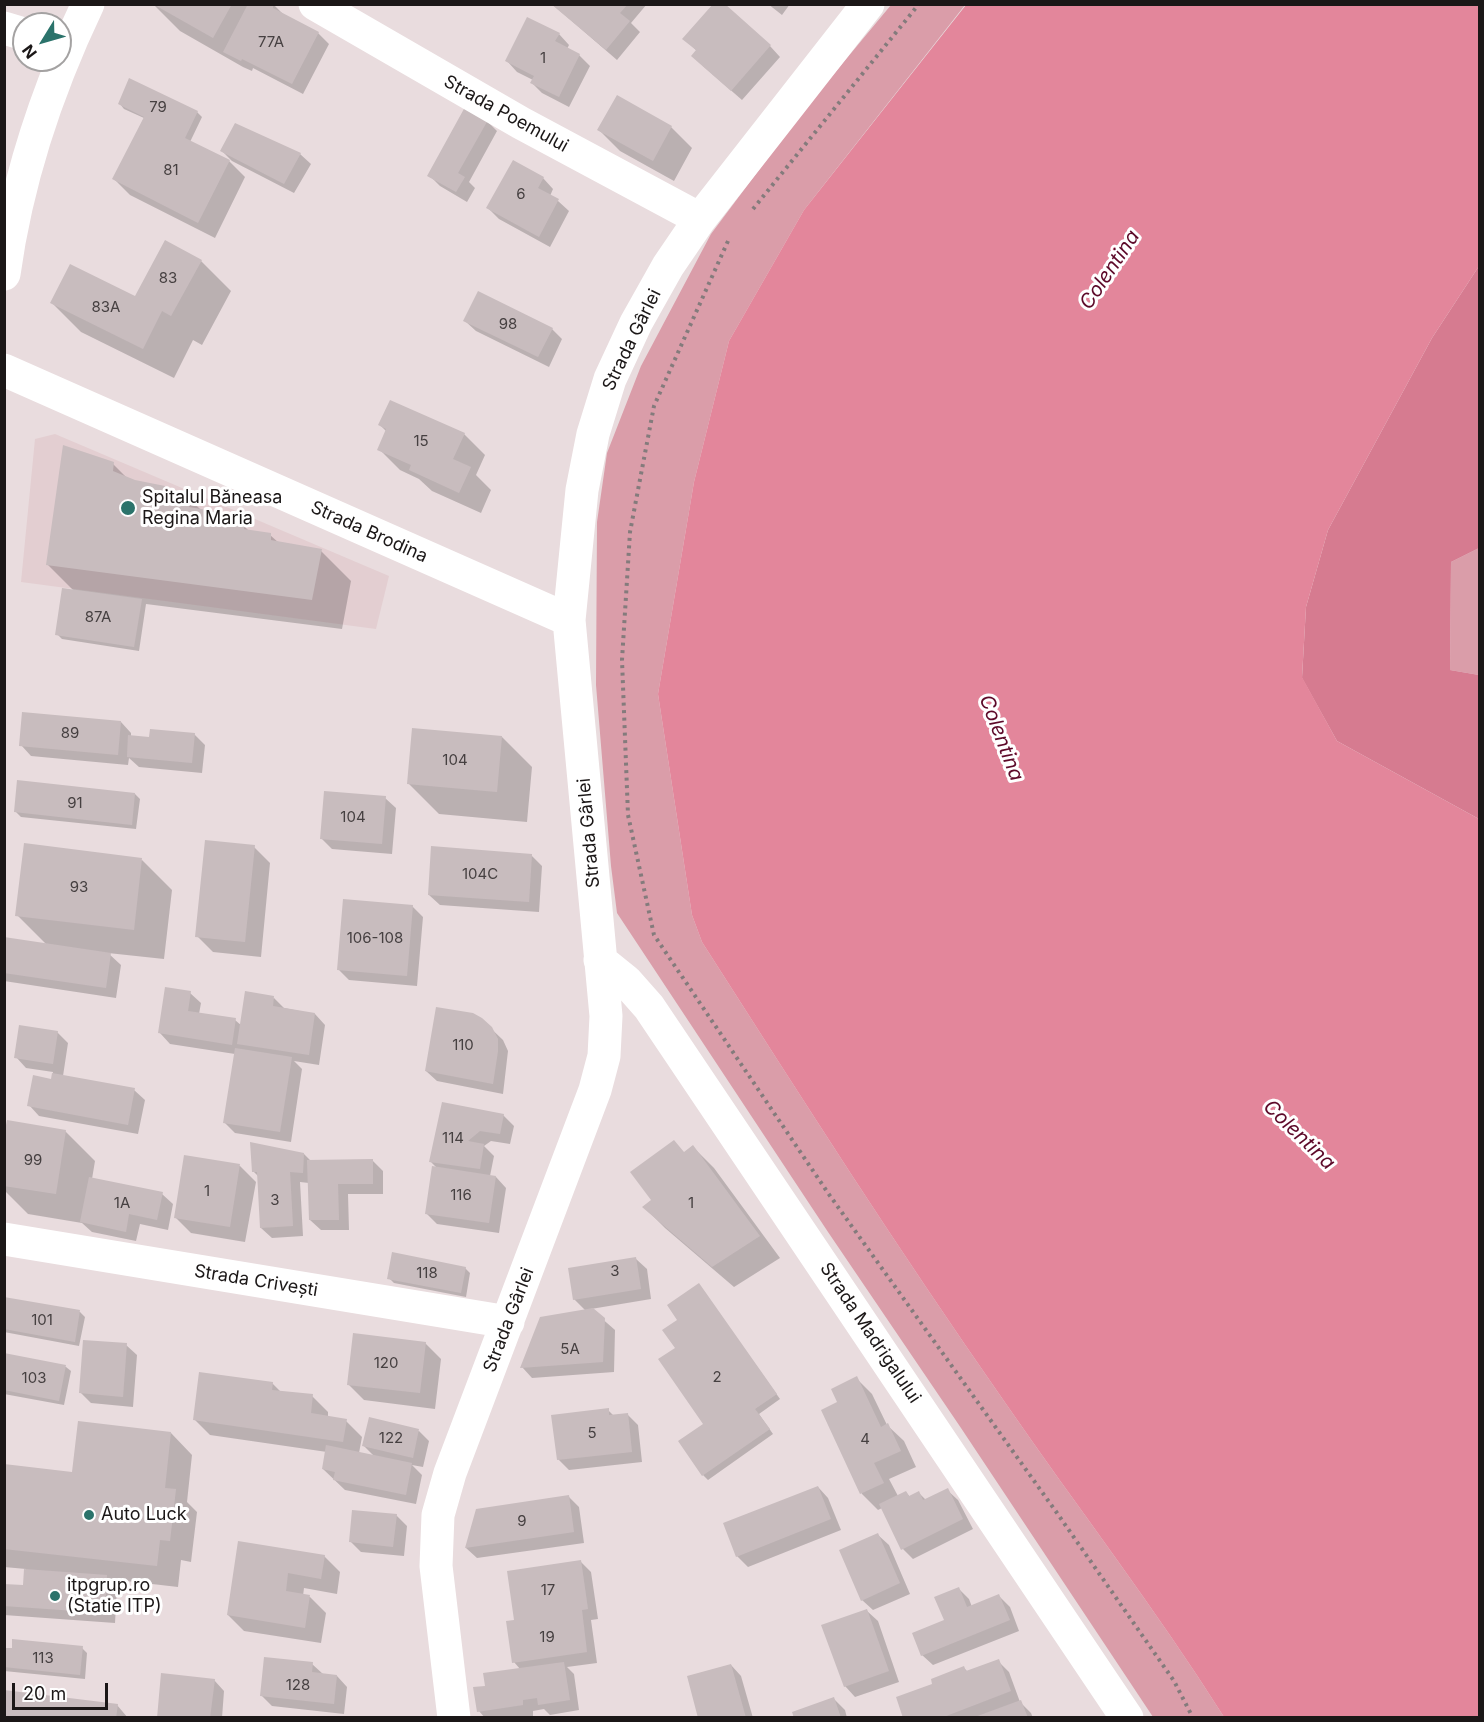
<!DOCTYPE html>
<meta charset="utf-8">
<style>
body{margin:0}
#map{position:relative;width:1484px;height:1722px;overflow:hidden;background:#e9dcde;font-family:Inter,sans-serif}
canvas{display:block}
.frame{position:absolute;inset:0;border:6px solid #1b1717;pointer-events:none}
.north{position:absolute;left:12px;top:12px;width:60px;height:60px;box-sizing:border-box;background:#fff;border:2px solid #a4a2a2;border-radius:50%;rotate:233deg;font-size:16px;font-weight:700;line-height:24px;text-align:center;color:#1b1717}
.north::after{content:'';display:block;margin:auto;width:21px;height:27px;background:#2b736b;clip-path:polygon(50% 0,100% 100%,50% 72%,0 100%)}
.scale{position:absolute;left:12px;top:1683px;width:96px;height:27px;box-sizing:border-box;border:3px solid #1b1717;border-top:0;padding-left:8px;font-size:18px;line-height:21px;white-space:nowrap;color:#1b1717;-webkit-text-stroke:4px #fff;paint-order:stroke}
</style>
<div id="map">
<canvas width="1484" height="1722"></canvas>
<div class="frame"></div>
<div class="north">N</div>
<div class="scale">20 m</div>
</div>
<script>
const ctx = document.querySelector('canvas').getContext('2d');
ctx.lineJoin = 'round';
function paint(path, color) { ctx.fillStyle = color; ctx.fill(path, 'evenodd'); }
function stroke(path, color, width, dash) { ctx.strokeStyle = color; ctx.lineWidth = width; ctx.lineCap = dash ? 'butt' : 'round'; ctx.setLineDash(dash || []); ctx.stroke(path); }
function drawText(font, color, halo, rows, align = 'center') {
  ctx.font = font + ' Inter,sans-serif'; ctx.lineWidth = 6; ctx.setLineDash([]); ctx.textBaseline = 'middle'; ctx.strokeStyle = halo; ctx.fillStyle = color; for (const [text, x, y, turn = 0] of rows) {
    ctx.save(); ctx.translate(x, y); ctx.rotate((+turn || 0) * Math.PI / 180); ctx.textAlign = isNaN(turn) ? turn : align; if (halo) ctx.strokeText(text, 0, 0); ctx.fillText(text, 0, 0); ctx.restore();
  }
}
const built = new Path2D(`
 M55 434 389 576 376 629 21 582 35 439Z`);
const green = new Path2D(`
 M891 5H965L804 210 729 341 694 482 658 694 692 915 702 942C801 1097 899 1251 1004 1401 1077 1507 1156 1609 1224 1717H1153L961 1428 828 1232 617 913 611 866 596 685 597 522 607 453 641 366 711 234 803 111Z
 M1479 548V675L1450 670 1451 562Z`);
const forest = new Path2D(`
 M1479 266V548L1451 562 1450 670 1479 675V819L1337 741 1302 678 1306 607 1328 530 1432 338Z`);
const water = new Path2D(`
 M966 5H1479V266L1432 338 1328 530 1306 607 1302 677 1337 741 1479 819V1717H1224C1156 1609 1077 1507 1004 1401 899 1251 801 1097 702 942L692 915 658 694 694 482 729 341 804 210Z`);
const shadow = new Path2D(`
 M153 4H273L283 14 318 33 329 44 303 94 253 68 252 71 243 67 180 31Z
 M552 4H647L631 23 640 32 617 60Z
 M768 4H790L782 15Z
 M559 34 569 45 567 49 579 55 590 66 569 107 542 93 532 83 533 80 517 72 507 61Z
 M684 39 770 46 780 57 742 100 703 66 697 51Z
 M120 104 197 112 202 117 190 142 229 161 245 177 215 238 130 195 114 179 144 118 124 109Z
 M487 121 497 131 469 182 475 188 467 202 440 186 429 175Z
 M671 127 692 148 674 181 620 151 599 130Z
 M222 151 300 154 311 164 294 193 232 161Z
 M543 178 553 189 550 196 558 201 569 211 550 247 499 219 488 208Z
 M201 261 231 291 202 345 193 340 174 378 81 332 51 302 136 298Z
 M465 321 552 329 562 339 549 367 476 331Z
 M380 425 464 434 485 455 476 475 491 490 481 513 432 491 419 479 400 470 379 449 387 432Z
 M113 464 129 480 165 487 173 496 190 499 202 511 226 514 236 525 244 526 249 531 270 535 279 543 321 551 351 581 342 629 146 604 139 651 62 639 57 634 74 591 48 565Z
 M121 722 131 733V737L151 739 194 734 205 745 202 773 139 767 129 758 128 765 31 756 21 745Z
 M502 737 532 767 527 822 439 814 409 784Z
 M135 794 140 799 136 829 21 817 16 812Z
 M385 798 396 808 392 854 332 849 321 838Z
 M254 847 270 863 261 957 213 952 197 936Z
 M531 855 542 866 539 912 440 905 429 895Z
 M142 860 172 890 164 959 108 953 121 965 116 998 4 981V939L47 945 17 915Z
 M412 906 423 917 417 986 349 980 339 970Z
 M190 993 201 1003 199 1014 235 1020 242 1026 274 998 284 1008 315 1014 325 1025 319 1065 294 1061 302 1069 291 1142 235 1133 225 1123 235 1054 170 1044 160 1033Z
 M481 1019 503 1040 508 1051 503 1094 437 1081 426 1071Z
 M57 1032 68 1043 63 1076 134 1090 145 1100 138 1134 39 1116 29 1105 52 1080 53 1072 26 1068 16 1057Z
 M503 1115 514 1126 510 1144 491 1141 484 1146 494 1156 490 1176 496 1177 506 1188 499 1233 437 1224 426 1213 437 1168 431 1162Z
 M65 1131 95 1161 92 1179 162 1194 173 1204 168 1230 140 1224 136 1241 92 1232 82 1223 28 1214 4 1190V1144Z
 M693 1147 714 1168 780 1258 734 1287 665 1228 644 1207 653 1200 685 1153Z
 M304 1154 311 1161 372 1160 383 1171V1194H348L349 1230H321L310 1220 309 1183 300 1182 303 1236 272 1238 261 1228 259 1177 253 1171Z
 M185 1156 240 1166 256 1182 245 1242 191 1233 175 1217Z
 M636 1259 647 1269 651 1299 591 1309 615 1330 614 1372 532 1378 522 1367 586 1311 574 1299Z
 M465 1268 470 1273 466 1297 394 1283 389 1278Z
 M699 1285 780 1399 759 1414 773 1434 708 1480 703 1475 705 1424 677 1349 679 1320Z
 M4 1299 80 1312 85 1317 79 1346 4 1332Z
 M425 1343 441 1359 435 1409 364 1400 348 1384Z
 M126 1345 137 1355 133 1407 91 1403 80 1392Z
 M4 1354 66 1367 71 1371 64 1405 4 1394Z
 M856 1378 872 1394 887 1425 904 1441 916 1467 889 1479 898 1496 906 1492 910 1497 919 1493 926 1500 947 1490 958 1500 973 1529 913 1559 903 1549 882 1508 878 1510 862 1494 823 1411 839 1402Z
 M272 1383 281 1392 312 1396 328 1412V1417L346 1421 362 1437 359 1453 375 1457 363 1445 419 1431 429 1441 423 1467 412 1465 422 1475 416 1504 345 1490 323 1469 327 1452 210 1435 194 1419Z
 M608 1410 614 1416 627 1414 638 1425 642 1462 569 1470 558 1459Z
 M171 1433 192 1455 187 1502 197 1512 191 1562 181 1560 178 1587 109 1579 117 1587 115 1623 4 1615V1586L25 1587 26 1569 4 1567V1466L74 1474Z
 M818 1487 828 1498 841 1530 748 1567 737 1556Z
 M569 1497 579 1507 584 1543 477 1558 466 1548 477 1510Z
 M396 1515 407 1526 404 1556 361 1552 350 1541Z
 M878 1535 889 1545 910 1594 873 1610 862 1600Z
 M240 1542 324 1556 340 1572 337 1594 304 1588 303 1596 310 1597 326 1613 321 1643 244 1631 228 1615Z
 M580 1561 591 1572 598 1619 591 1620 597 1663 567 1667 574 1674 579 1710 550 1715 544 1709 533 1711V1716L485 1718 479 1711 486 1687 520 1669 514 1662 516 1621Z
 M959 1589 969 1599 972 1607 999 1596 1010 1607 1019 1631 933 1665 922 1655 945 1621Z
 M867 1611 878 1621 899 1682 855 1697 845 1686Z
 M82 1648 87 1653 85 1679 4 1671V1649Z
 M998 1661 1009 1672 1020 1702 1031 1713 1033 1718H905L964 1668 968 1672Z
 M312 1664 323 1674 337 1676 347 1687 344 1714 272 1706 261 1695Z
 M731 1665 741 1676 753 1718H700Z
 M214 1680 224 1691 222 1718H158Z
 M834 1699 845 1710 847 1718H796Z
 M117 1705 128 1718H4Z`);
const building = new Path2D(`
 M153 4H232L213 38Z
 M248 4H273V8L319 32 292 84 242 59 241 61 223 52Z
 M551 4H628L620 13 630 21 606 50Z
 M713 4H725L771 45 731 91 691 56 696 50 682 39Z
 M527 17 560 33 555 41 580 54 559 97 530 83 534 76 505 61Z
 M129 78 198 111 185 138 230 160 198 223 112 179 144 117 118 104Z
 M617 95 672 126 653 161 597 130Z
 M465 107 488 120 458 173 465 177 456 192 427 176Z
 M235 123 301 153 284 184 220 151Z
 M513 160 544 177 538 188 559 199 539 237 486 208Z
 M165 240 202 260 171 316 162 311 143 349 50 303 70 264 135 296Z
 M478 291 553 328 538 357 463 321Z
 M390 400 465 433 453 459 471 467 459 493 409 470 411 465 377 450 386 429 378 425Z
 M63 445 114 462 113 471 135 480 165 486 164 493 191 498 189 507 226 513V521L245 525 244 529 271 533V540L322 549 312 600 46 565Z
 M62 588 142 599 134 647 55 635Z
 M22 712 121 721 118 755 19 746Z
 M412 728 502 736 497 792 407 784Z
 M150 729 195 733 192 763 127 757 128 735 149 737Z
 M17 780 135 793 132 825 14 812Z
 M324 791 386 796 382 844 320 839Z
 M205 840 255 845 245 942 195 937Z
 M24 843 142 858 134 930 15 916Z
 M431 846 532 854 529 902 428 895Z
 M343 899 413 905 407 976 337 970Z
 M4 937 111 953 106 988 4 973Z
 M165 987 191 991 188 1011 236 1018 232 1045 158 1033Z
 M245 991 274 996 273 1006 315 1013 309 1055 237 1044Z
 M436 1007 473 1013 482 1018 492 1027 498 1039V1051L493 1084 425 1071Z
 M19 1025 58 1031 53 1064 14 1058Z
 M235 1048 292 1057 280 1132 223 1123Z
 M52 1073 135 1088 128 1125 27 1106 33 1075 51 1079Z
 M442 1102 504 1114 500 1134 480 1131 468 1141 484 1144 480 1169 429 1162Z
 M7 1120 66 1130 56 1194 4 1186V1135Z
 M674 1140 684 1152 693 1145 760 1236 712 1267 642 1207 651 1200 630 1172Z
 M250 1142 304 1153 303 1173 290 1172 293 1226 260 1228 257 1172H252Z
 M184 1155 240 1164 230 1227 174 1218Z
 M373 1159V1184H338L339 1220H309L307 1160Z
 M432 1166 496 1176 489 1223 425 1214Z
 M89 1177 163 1192 157 1220 129 1214 126 1232 80 1222Z
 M392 1252 466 1267 461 1293 387 1279Z
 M636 1257 641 1289 573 1300 568 1268Z
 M699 1283 777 1394 755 1409 770 1429 702 1476 678 1441 703 1424 658 1359 675 1348 662 1330 677 1320 667 1305Z
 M4 1297 80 1310 75 1342 4 1329Z
 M593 1308 605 1318 603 1362 520 1368 540 1317Z
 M353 1333 426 1342 420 1393 347 1385Z
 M83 1340 127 1343 123 1397 79 1393Z
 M4 1353 66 1365 59 1401 4 1390Z
 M199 1372 273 1382 272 1390 313 1394 311 1413 347 1419 343 1442 193 1420Z
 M857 1376 881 1427 888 1423 901 1451 874 1463 884 1483 860 1494 821 1410 837 1402 831 1389Z
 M609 1408V1415L628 1413 632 1452 557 1460 551 1415Z
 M369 1417 419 1429 413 1458 362 1446Z
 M78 1421 171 1432 165 1488 176 1489 170 1541 160 1540 157 1566 4 1549V1464L72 1472Z
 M326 1445 412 1463 406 1495 333 1480 335 1472 322 1469Z
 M818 1486 831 1519 736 1557 723 1523Z
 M948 1488 963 1519 901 1550 879 1504 906 1491 909 1496 919 1491 923 1500Z
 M569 1495 574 1532 465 1548 476 1509Z
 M352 1510 397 1514 393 1547 349 1542Z
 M878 1533 900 1583 861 1601 839 1550Z
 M238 1541 325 1555 321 1579 288 1573 286 1591 310 1595 305 1628 227 1615Z
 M581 1560 588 1609 582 1610 587 1652 512 1663 506 1621 514 1620 507 1571Z
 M24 1569 107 1575 105 1613 4 1606V1584L23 1585Z
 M959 1587 967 1607 999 1594 1010 1620 921 1656 912 1633 944 1620 934 1597Z
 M867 1609 889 1671 844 1687 821 1625Z
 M12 1639 83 1646 80 1675 4 1667V1648H12Z
 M264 1657 313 1662 312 1672 337 1675 334 1704 260 1696Z
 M999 1659 1011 1691 941 1718H903L896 1697 932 1684 931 1679 964 1666 966 1671Z
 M564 1662 570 1700 538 1705 537 1698 523 1700V1705L477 1712 473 1687 485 1686 483 1673Z
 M731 1664 746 1718H698L687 1676Z
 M161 1673 215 1679 210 1718H157Z
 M4 1690 118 1704 116 1718H4Z
 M834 1697 841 1718H794L792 1712Z
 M1021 1700 1028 1718H975V1717Z`);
const path = new Path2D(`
 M753 209 919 4
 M728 241 654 406 630 532 622 660 628 815 654 935 828 1193 1057 1513 1174 1681 1193 1718`);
const minor = new Path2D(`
 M315 4 521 123 700 219
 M4 28 24 34
 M4 274C17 180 47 90 88 4
 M4 370 569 620
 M600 960 626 981 649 1007 1127 1718
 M4 1239 508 1322
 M454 1718 436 1566 438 1515 450 1473 595 1090 604 1056 606 1016 569 620 582 490 593 434 610 379 636 323 668 266 700 219 868 4`);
const markers = [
 [128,508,8,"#2b736b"],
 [89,1515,6,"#2b736b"],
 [55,1596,6,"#2b736b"]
];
const numberNames = [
 ["77A",271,42],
 ["1",543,58],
 ["79",158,107],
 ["81",171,170],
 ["6",521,194],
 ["83",168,278],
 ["83A",106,307],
 ["98",508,324],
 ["15",421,441],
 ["87A",98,617],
 ["89",70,733],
 ["104",455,760],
 ["91",75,803],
 ["104",353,817],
 ["104C",480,874],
 ["93",79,887],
 ["106-108",375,938],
 ["110",463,1045],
 ["114",453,1138],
 ["99",33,1160],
 ["1",207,1191],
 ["116",461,1195],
 ["3",275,1200],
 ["1A",122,1203],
 ["1",691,1203],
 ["3",615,1271],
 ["118",427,1273],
 ["101",42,1320],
 ["5A",570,1349],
 ["120",386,1363],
 ["2",717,1377],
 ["103",34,1378],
 ["5",592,1433],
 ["122",391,1438],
 ["4",865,1439],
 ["9",522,1521],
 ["17",548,1590],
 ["19",547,1637],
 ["113",43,1658],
 ["128",298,1685]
];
const streetNames = [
 ["Strada Poemului",506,114,29],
 ["Strada Gârlei",632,340,-64],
 ["Strada Brodina",369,532,24],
 ["Strada Gârlei",589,833,-95],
 ["Strada Crivești",256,1281,9],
 ["Strada Gârlei",509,1320,-69],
 ["Strada Madrigalului",870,1333,56]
];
const poiNames = [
 ["Spitalul Băneasa",142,498],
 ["Regina Maria",142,519],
 ["Auto Luck",101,1515],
 ["itpgrup.ro",67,1586],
 ["(Statie ITP)",67,1607]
];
const waterNames = [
 ["Colentina",1110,270,-56],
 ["Colentina",1001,738,69],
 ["Colentina",1299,1135,44]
];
paint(built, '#e3ced1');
paint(green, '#da9da9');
paint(forest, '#d67b90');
paint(water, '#e3869b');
paint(shadow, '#0003');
paint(building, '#c8bcbe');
stroke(path, '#847b7c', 4, [3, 4.5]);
stroke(minor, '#fff', 33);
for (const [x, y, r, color] of markers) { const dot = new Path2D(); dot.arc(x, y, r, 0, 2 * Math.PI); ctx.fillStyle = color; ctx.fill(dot); stroke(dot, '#fff', 2); }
drawText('15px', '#464041', null, numberNames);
drawText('18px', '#1b1717', '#fff', streetNames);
drawText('18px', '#1b1717', '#fff', poiNames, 'left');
drawText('italic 20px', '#5d0929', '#fff', waterNames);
</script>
